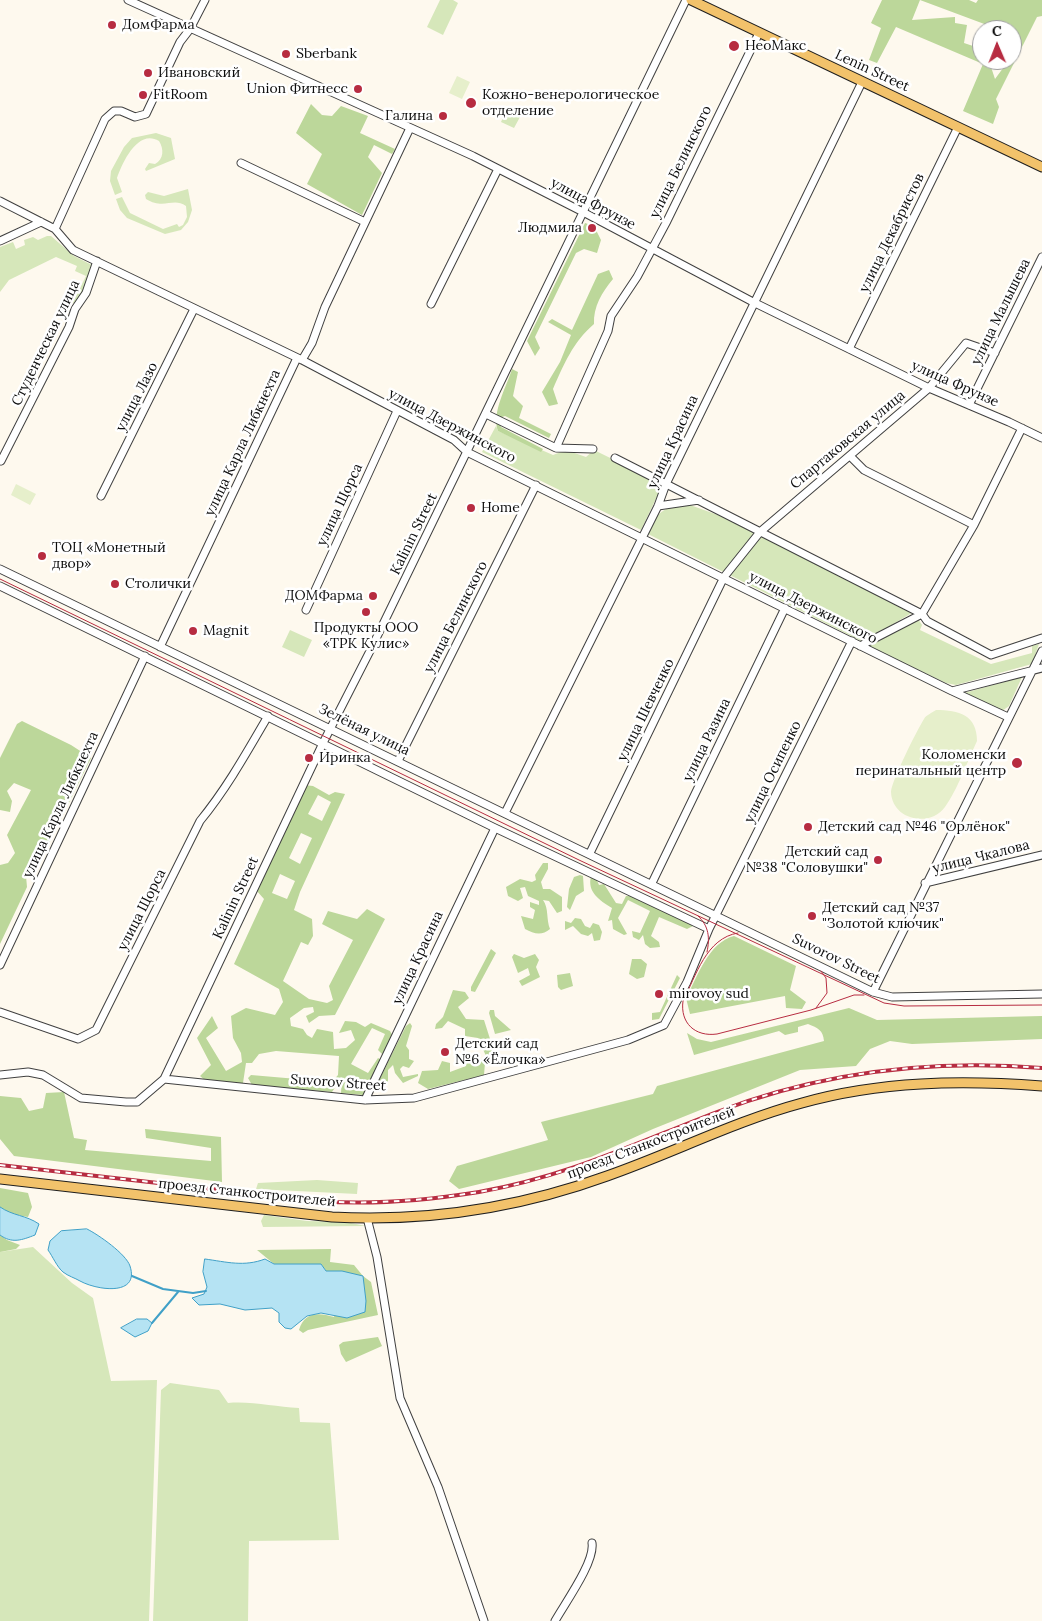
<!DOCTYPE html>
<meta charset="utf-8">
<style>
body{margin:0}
#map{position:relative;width:1042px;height:1621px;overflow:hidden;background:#fef9ee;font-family:Lora,serif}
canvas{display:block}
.north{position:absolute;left:972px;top:20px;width:50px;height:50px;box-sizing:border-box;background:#fff;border:1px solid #9e9e9e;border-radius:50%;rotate:359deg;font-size:14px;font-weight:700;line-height:20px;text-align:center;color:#0d0d0d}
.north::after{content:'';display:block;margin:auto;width:18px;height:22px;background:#b72c41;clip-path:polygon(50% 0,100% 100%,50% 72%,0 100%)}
</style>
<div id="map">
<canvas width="1042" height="1621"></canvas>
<div class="north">С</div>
</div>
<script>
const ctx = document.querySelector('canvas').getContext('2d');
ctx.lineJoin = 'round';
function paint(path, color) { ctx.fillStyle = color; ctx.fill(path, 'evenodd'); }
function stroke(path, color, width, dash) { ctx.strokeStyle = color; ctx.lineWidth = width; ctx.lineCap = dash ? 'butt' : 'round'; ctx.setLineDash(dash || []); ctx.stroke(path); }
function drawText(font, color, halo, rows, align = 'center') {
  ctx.font = font + ' Lora,serif'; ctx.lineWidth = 5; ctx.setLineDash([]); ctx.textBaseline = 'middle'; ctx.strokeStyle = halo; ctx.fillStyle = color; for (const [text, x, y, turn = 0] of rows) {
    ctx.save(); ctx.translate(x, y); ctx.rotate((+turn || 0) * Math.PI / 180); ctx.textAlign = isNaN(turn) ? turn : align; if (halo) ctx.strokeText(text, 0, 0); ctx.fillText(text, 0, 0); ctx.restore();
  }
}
const green = new Path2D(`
 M440 0H453L458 3 443 35 427 27Z
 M506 111 520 117 514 128 501 122Z
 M156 133 171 138 175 159 146 171 145 169 149 163 155 164C164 159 164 149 159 141 138 128 122 163 117 178L122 192 115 195 110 181 111 171 124 147 132 138Z
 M188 189 192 210 188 222 181 230 165 234 127 218 120 210 116 199 122 197 130 213 163 229 177 224 179 227 183 225 187 217 186 206C173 197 164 210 146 199L145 195 148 192 164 196Z
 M47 236H51L74 256 92 265C90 281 85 295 72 304L86 276 75 271 77 266 56 257 9 280 0 292V247L13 242 16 249 25 245 24 240 33 237 38 240Z
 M496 426 498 431 553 455 566 450 586 457 594 450 663 484 641 530 482 452Z
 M690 505 718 515 915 611 863 642 648 534C658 510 664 506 690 505Z
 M918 619 922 625 920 630 991 664 1032 653V646L1039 644 1032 664 956 685 946 683 868 646Z
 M290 630 312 640 304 657 282 647Z
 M1022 677 1009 706 1002 711 964 693Z
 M317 1180 358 1183 357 1194 256 1189 258 1183Z
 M264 1215 307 1221 346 1222 366 1226 263 1227 261 1221Z
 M33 1247 72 1283 93 1298 111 1381 157 1380 149 1621H0V1252Z
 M170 1383 219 1390 228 1403C252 1401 275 1407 299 1408L300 1422 330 1423 339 1540 249 1541 248 1621H153L161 1390Z`);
const forest = new Path2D(`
 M882 0H969L976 3 978 0H1042V16L1037 17 996 99 999 107 993 124 963 111 983 64 896 27 877 63 869 60 881 28 871 23ZM920 0 987 25 986 30H1012L1014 35 1012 60H1009L995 79 991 67 994 60H982V49L964 43 967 25 955 23V17L912 20Z
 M311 104 322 115 332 116 341 106 368 116 360 133 395 149 392 154 374 145 368 157 382 173 362 215 307 184 322 154 296 133Z
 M585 223 594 226 601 240 597 253 584 249 576 253 535 337 540 348 535 356 527 341Z
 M609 270 613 279C602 292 593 307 594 324 573 342 564 364 553 389L558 404 549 406 542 392 560 362 571 335 548 322 552 319 572 330 598 274Z
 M512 369 518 372 513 396 523 406 519 418 551 434 549 438 505 416 499 418 501 427 543 449 541 452 498 431C491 413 507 386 512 369Z
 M22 721 71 745 91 758 35 872 26 876 27 887 0 944V865L8 863 15 853 7 835 31 790 14 783 7 791 12 801 10 812 0 810V758L17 724Z
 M304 785 313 786 329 795 335 792 345 794 300 892 294 910 312 919 313 936 308 945 301 942 283 981 309 999 327 1003 333 1000 329 986 353 940 322 924 328 911 357 919 367 909 385 919 335 1015 319 1016 309 1023 306 1016 314 1012 313 1007 304 1008 290 1018 291 1026 303 1029 307 1035 312 1038 317 1029 333 1032 334 1049 346 1048 355 1040 351 1030 339 1033 345 1021 356 1022 365 1027 371 1023 390 1031 394 1038 382 1054 378 1050 385 1034 372 1028 351 1064 368 1073 378 1058 382 1060 371 1085 363 1095 341 1093 342 1077 332 1092 252 1085 248 1078 251 1075 332 1082 338 1075 339 1056 276 1051 259 1054 252 1063H246L243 1083 207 1082 200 1076 211 1065 197 1038 212 1016 218 1028 206 1038 226 1071 242 1062 241 1053 233 1038 231 1016 246 1008 275 1015 283 1002 279 989 234 964 264 899 256 890ZM318 795 331 802 322 821 308 814ZM301 833 312 838 300 864 289 858ZM280 874 295 881 287 899 272 893Z
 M543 863H548V869L541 882 543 889H550L562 897V911L557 913 549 901 543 900C549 908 546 920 550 929 542 936 534 934 525 929L521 916 533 919 535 910 530 907V902L539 905V901L528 896 525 887 520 888 523 898 518 901 508 896 506 887 520 879 532 882 536 880 535 875Z
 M580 875 583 876 584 891 576 896 570 910 567 907 569 889 574 877Z
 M591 876H595L599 885 604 884 616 903 622 904 626 896H635L697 924 687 929 659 917 651 936 659 942 660 947 650 948 645 944 643 935 639 940 633 937 632 931 640 933 650 911 628 900 618 918 627 934 624 935 613 929 612 920 608 921 612 908C599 900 587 892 591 876Z
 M575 918 581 919 585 926 590 928 593 923 599 925 602 932 600 940 594 941 592 933 588 936 581 934 573 926 565 930V921L571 923Z
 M734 936 796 966 790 990 806 1002 802 1009 786 1008 785 996 690 1014 686 998C698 976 708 943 734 936Z
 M491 949 496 953 475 992 471 991V987Z
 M514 954 524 958 535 954 539 960 536 967 540 977 522 986 519 981 530 975 528 968 518 973 512 957Z
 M632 959H641L647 964 644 977 637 979 629 974Z
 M570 973 573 986 561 990 558 987 557 975Z
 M677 975 680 978 659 1019 652 1020V1013L660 1012Z
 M453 990 465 992 469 998 458 1007 466 1019 484 1020 498 1064 485 1063 484 1075 428 1089 418 1083 422 1071 438 1070 442 1061 450 1063V1072L466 1066V1059L474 1052 479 1061 486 1056 478 1038 465 1036V1029L448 1021 442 1028 435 1029 436 1024 443 1017Z
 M849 1008 877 1020 1042 1016V1039L912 1044 890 1041 870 1049 856 1066 800 1070 653 1129 591 1157 459 1189 449 1181 457 1166 548 1140 541 1122 653 1094 657 1086 824 1041C823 1030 818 1028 808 1024L798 1027V1032L785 1035 779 1031 694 1055 687 1033 697 1039 711 1042Z
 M490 1010H494L495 1016 511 1030 495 1034 489 1013Z
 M410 1023 412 1026 406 1046 409 1050V1059L414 1061 409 1068 403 1066 400 1069 403 1077 418 1074V1076L403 1083 395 1073 393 1065 388 1070V1084L381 1087 378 1082 406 1026Z
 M64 1092 74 1138 87 1140 85 1150 211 1161V1148L146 1138 145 1129 221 1137 222 1182 14 1156 0 1139V1096L21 1098 29 1111 43 1108 46 1093Z
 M0 1188 28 1193 32 1207 28 1217 10 1214 0 1207Z
 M0 1235 7 1240 20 1245 16 1249 0 1252Z
 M331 1249 330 1262 354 1265 363 1276 371 1282 378 1315 308 1330 303 1333 299 1330C304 1312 318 1312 334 1317L342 1271H326L321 1264H274L257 1250Z
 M378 1337 382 1346 346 1362 341 1354 339 1345 343 1342Z`);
const pitch = new Path2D(`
 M457 76 470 82 462 99 449 93Z
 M16 484 36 494 30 505 11 495Z
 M936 710C959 710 977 715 977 741 968 760 957 791 945 807 930 828 892 820 891 792 891 782 917 730 924 719 926 715 932 713 936 710Z`);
const water = new Path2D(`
 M0 1207C13 1216 26 1215 39 1224L35 1235C22 1240 12 1244 0 1235Z
 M87 1229C99 1235 126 1254 130 1266 140 1297 96 1290 80 1281 75 1278 68 1276 63 1272 57 1267 53 1257 48 1250L50 1241 61 1231Z
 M205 1259C227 1262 244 1267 265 1259L274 1264H321L326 1271H342L363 1276 366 1301 365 1312 347 1318 321 1313 307 1316 291 1329 285 1328 279 1322V1313L272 1308 245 1310 220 1304 199 1305 192 1298 204 1294 207 1287 203 1272Z
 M137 1319H147L152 1323 148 1331 135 1337 121 1328Z`);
const stream = new Path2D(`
 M132 1276 163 1289 193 1293 206 1291
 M152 1323 178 1292`);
const minor = new Path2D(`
 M128 0 473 156 583 212 753 302 929 388 1009 422 1042 438
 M241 163 365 222
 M0 201 55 229 73 250 302 360 454 440 467 452 952 691 1042 668
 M55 229 105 119 114 111H121L135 117 146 114 180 42 190 29 205 0
 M0 241 41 222
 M431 304 498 169
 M849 349 958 127
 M302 360 312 343 325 307 410 128
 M969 405 1042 257
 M486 414 556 448 608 331 611 316 637 277 667 221 759 33
 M556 448 593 449
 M850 456 864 470 974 525
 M615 458 922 614 927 621 991 655 1042 638
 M1 461 69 327 75 309 86 293 97 261
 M101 496 194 309
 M658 506 699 500
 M0 569 873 992 892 997 1042 994
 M0 586 495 828 709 929
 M306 610 397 411
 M860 646 922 614 974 525 1022 428
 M160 647 297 358
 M952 691 1008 717
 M398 761 536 485
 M505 813 658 506 666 484 862 82
 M590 853 724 577 760 532 929 388 966 343 995 353
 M652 883 785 608
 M925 883 1042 855
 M0 965 145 656
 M873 992 1042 651
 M0 1012 78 1039 96 1030 200 821C227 788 247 752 268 716
 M0 1075 28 1072 43 1075 81 1098 126 1102H137L164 1079 323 743 371 649 686 0
 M164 1079 365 1100 414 1098 628 1040 664 1025 687 982 709 929 852 641
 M365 1100 495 828
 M367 1218 377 1257 400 1398 438 1487 484 1621
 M555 1621C565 1603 595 1562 592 1543`);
const major = new Path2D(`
 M691 0 1042 167
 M0 1179 332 1217C426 1222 519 1208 607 1176 673 1153 735 1121 802 1103 880 1081 961 1080 1042 1086`);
const tram = new Path2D(`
 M0 579 579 860 884 1003 904 1006 1042 1005
 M698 916C709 926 710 938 707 952
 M738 933C706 938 696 976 683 1001 680 1023 695 1037 717 1034L811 1010 854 995H864
 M816 1008 827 993 826 978 821 971`);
const rail = new Path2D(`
 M0 1165C67 1173 135 1180 202 1188 241 1192 280 1198 319 1201 369 1205 429 1200 479 1192 566 1177 636 1143 717 1112 822 1072 930 1059 1042 1068`);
const markers = [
 [112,25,5,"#b72c41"],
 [734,46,6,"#b72c41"],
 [286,54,5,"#b72c41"],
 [148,73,5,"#b72c41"],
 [358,89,5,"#b72c41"],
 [143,95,5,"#b72c41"],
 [471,103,6,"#b72c41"],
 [443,116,5,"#b72c41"],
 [592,228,5,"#b72c41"],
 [471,508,5,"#b72c41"],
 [42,556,5,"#b72c41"],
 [115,584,5,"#b72c41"],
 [373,596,5,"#b72c41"],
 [366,612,5,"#b72c41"],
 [193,631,5,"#b72c41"],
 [309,758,5,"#b72c41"],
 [1017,763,6,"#b72c41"],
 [808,827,5,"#b72c41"],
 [878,860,5,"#b72c41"],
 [812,916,5,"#b72c41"],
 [659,994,5,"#b72c41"],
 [445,1052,5,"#b72c41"]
];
const poiNames = [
 ["ДомФарма",122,25],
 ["НеоМакс",745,46],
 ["Sberbank",296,54],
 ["Ивановский",158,73],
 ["Union Фитнесс",348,89,"right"],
 ["FitRoom",153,95],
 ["Кожно-венерологическое",482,95],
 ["отделение",482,111],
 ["Галина",433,116,"right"],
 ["Людмила",582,228,"right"],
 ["Home",481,508],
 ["ТОЦ «Монетный",52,548],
 ["двор»",52,564],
 ["Столички",125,584],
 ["ДОМФарма",363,596,"right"],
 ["Продукты ООО",366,628,"center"],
 ["«ТРК Кулис»",366,644,"center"],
 ["Magnit",203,631],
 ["Коломенски",1006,755,"right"],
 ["перинатальный центр",1006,771,"right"],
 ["Иринка",319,758],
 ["Детский сад №46 \"Орлёнок\"",818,827],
 ["Детский сад",868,852,"right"],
 ["№38 \"Соловушки\"",868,868,"right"],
 ["Детский сад №37",822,908],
 ["\"Золотой ключик\"",822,924],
 ["mirovoy sud",669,994],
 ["Детский сад",455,1044],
 ["№6 «Ёлочка»",455,1060]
];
const streetNames = [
 ["Lenin Street",872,71,25],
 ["улица Белинского",681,162,-64],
 ["улица Фрунзе",593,204,28],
 ["улица Декабристов",892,233,-64],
 ["улица Малышева",1001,312,-64],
 ["Студенческая улица",46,343,-64],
 ["улица Фрунзе",955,384,24],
 ["улица Лазо",137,397,-63],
 ["улица Дзержинского",452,426,28],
 ["Спартаковская улица",848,440,-40],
 ["улица Красина",673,442,-65],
 ["улица Карла Либкнехта",243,443,-65],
 ["улица Щорса",340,505,-65],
 ["Kalinin Street",414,534,-64],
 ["улица Дзержинского",813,608,27],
 ["улица Белинского",456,617,-63],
 ["улица Шевченко",646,710,-64],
 ["Зелёная улица",364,730,26],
 ["улица Разина",707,740,-64],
 ["улица Осипенко",773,772,-64],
 ["улица Карла Либкнехта",61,805,-65],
 ["улица Чкалова",981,857,-14],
 ["Kalinin Street",236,898,-65],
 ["улица Щорса",142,910,-63],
 ["улица Красина",418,958,-65],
 ["Suvorov Street",836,959,26],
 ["Suvorov Street",338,1083,4],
 ["проезд Станкостроителей",651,1143,-21],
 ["проезд Станкостроителей",247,1193,6]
];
paint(green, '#d6e7ba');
paint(forest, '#bcd79a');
paint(pitch, '#e6efcb');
paint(water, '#b5e3f3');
stroke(water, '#40a0c7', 1);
stroke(stream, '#40a0c7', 2);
stroke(minor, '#404040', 9);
stroke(major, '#1e1e1e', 11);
stroke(minor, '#fff', 7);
stroke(major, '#f2c26b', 9);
stroke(tram, '#b72c41', 1);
stroke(rail, '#b72c41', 4);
stroke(rail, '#fff', 2, [5.5]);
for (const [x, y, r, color] of markers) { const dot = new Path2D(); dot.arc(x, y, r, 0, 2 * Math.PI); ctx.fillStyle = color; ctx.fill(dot); stroke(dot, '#fff', 2); }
drawText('14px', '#0d0d0d', '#fff', poiNames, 'left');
drawText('14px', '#0d0d0d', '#fff', streetNames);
</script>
